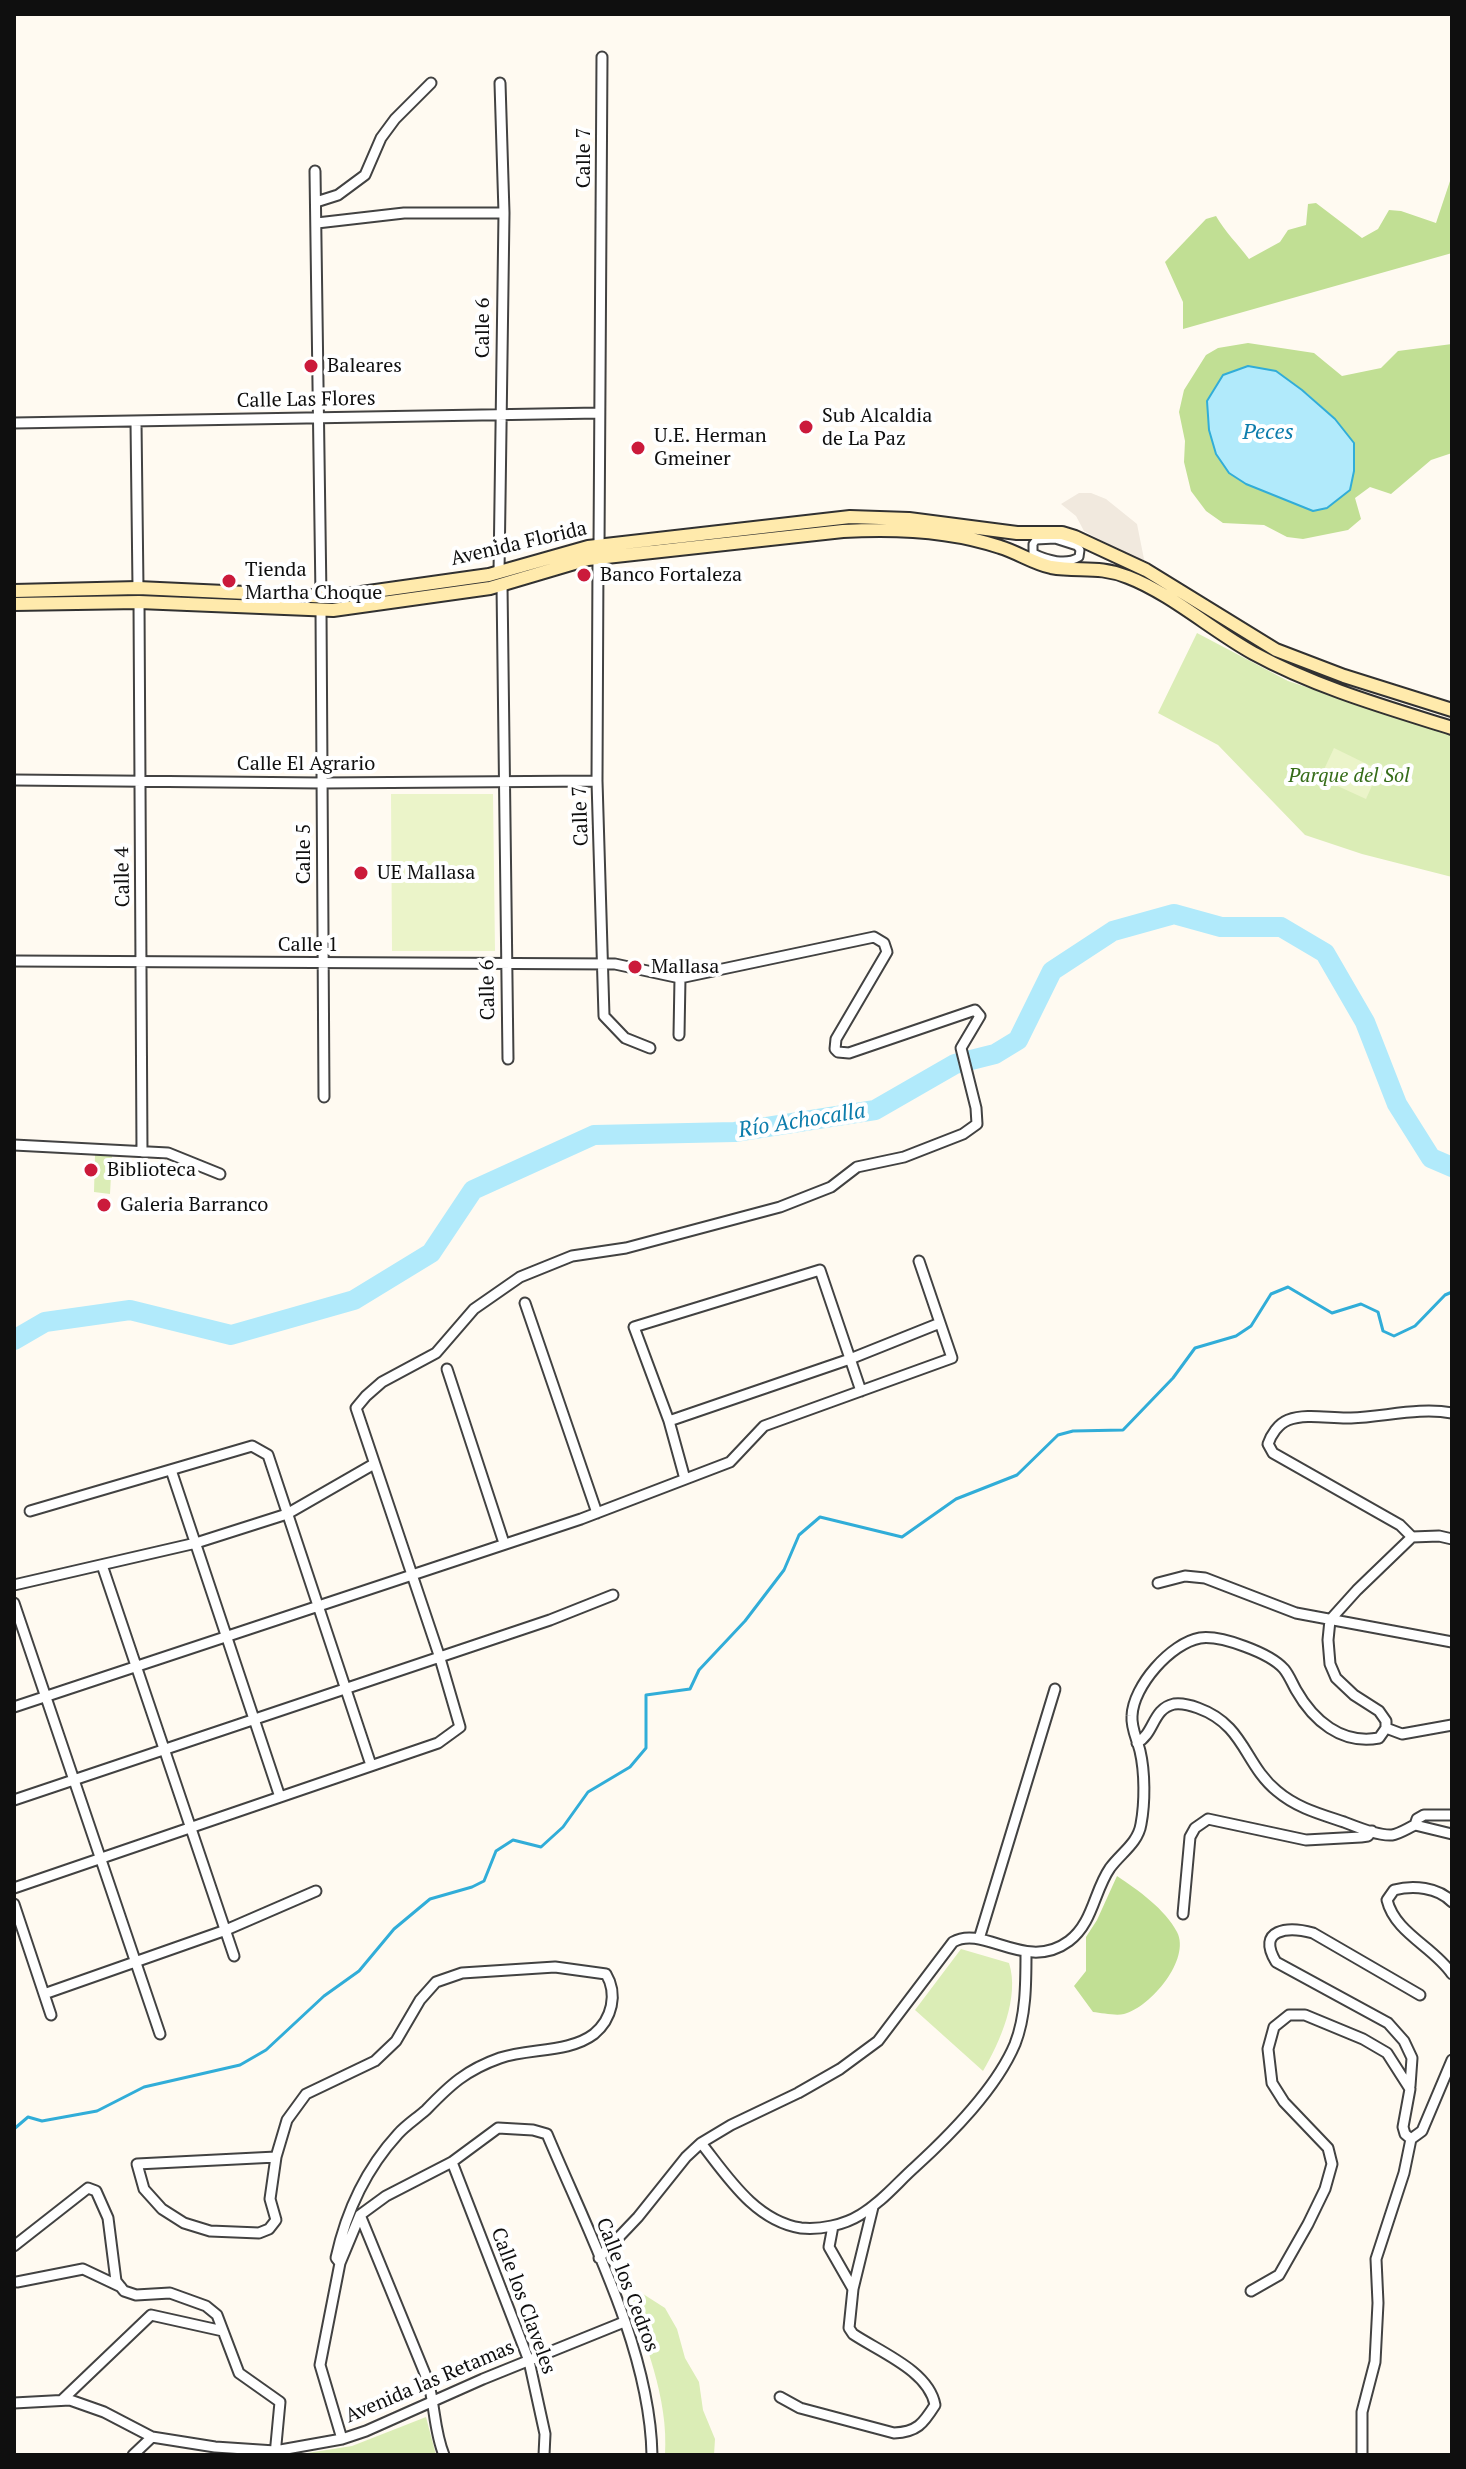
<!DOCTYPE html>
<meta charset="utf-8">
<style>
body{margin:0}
#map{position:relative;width:1466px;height:2469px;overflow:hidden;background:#fffaf1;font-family:"PT Serif",serif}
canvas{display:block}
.frame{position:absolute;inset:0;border:16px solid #0f0f0f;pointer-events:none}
</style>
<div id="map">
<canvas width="1466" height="2469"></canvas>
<div class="frame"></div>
</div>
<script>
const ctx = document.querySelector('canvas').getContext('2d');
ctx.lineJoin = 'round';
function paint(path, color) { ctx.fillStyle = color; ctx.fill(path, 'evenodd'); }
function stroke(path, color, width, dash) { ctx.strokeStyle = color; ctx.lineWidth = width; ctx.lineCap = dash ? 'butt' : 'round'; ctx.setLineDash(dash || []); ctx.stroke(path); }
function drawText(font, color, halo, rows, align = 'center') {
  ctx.font = font + ' "PT Serif",serif'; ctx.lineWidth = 8; ctx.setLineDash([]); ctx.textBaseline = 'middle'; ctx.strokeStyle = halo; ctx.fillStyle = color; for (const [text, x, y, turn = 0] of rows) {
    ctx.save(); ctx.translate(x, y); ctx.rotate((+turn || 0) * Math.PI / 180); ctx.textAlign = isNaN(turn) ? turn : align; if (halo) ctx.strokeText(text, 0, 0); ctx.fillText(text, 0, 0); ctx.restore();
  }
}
const green = new Path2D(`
 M1197 633 1288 681 1452 735V877L1362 854 1305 835 1218 745 1158 713Z
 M95 1155H112L110 1194 94 1192Z
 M961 1949 1009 1963C1020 1997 1000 2042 983 2071L915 2010Z
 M626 2287 640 2292 665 2308 677 2329 685 2358 699 2382 703 2410 715 2439 714 2455H665C669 2398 644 2340 626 2287Z
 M426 2417 436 2455H295L352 2446Z`);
const forest = new Path2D(`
 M1452 175V253L1183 329V302L1165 262 1206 219 1216 216C1225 232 1238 244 1249 259L1280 242 1288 230 1306 225 1308 204 1316 203 1362 238 1378 229 1389 210 1401 211 1436 223Z
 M1248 343 1314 353 1342 376 1381 368 1398 351 1452 344V453L1431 460 1391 494 1370 487 1355 498 1361 519 1348 530 1303 539 1287 537 1264 525 1223 523 1206 511 1191 491 1184 462 1185 441 1179 412 1184 390 1206 355 1218 348ZM1276 371 1308 394 1335 419 1312 511 1246 484Z
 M1117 1876C1138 1890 1165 1909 1177 1932 1191 1959 1151 2007 1124 2014 1116 2016 1102 2013 1093 2012L1074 1986 1086 1971V1937L1097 1920Z`);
const pitch = new Path2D(`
 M1334 748 1379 770 1366 799 1320 778Z
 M391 794H493L495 951H392Z`);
const plaza = new Path2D(`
 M1079 493H1091L1106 499 1137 524 1145 564 1084 531 1076 516 1061 504Z`);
const water = new Path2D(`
 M1248 366 1276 371 1302 390 1335 419 1354 443V471L1350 490 1327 508 1313 511 1246 484 1229 473 1216 454 1209 430 1207 401 1223 375Z`);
const stream = new Path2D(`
 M14 2129 28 2117 42 2121 97 2111 144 2087 240 2065 266 2050 324 1996 359 1971 394 1929 430 1899 472 1887 484 1881 496 1851 513 1840 541 1847 563 1827 588 1792 630 1767 646 1748V1695L690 1689 699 1670 745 1621 784 1570 799 1535 820 1517 902 1537 956 1499 1017 1475 1058 1435 1073 1431 1123 1430 1173 1378 1195 1348 1236 1336 1251 1326 1271 1294 1288 1287 1332 1313 1361 1304 1378 1312 1383 1331 1394 1336 1415 1326 1445 1295 1452 1292`);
const river = new Path2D(`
 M14 1340 45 1322 130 1310 231 1335 354 1300 431 1253 473 1190 594 1135 735 1132 875 1110 955 1064 995 1054 1018 1040 1052 971 1113 931 1174 914 1221 927H1281L1325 953 1365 1022 1397 1104 1431 1158 1452 1167`);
const pedestrian = new Path2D(`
 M1055 539 1077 546 1080 550 1079 557C1066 565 1047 560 1033 553V544L1036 540Z`);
const minor = new Path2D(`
 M315 171 321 597
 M316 202 338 195 365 175 381 138 395 119 431 83
 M317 223 404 213H504
 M136 422 138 588
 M14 423 599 413
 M599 547 602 57
 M598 559 597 781 604 1016 625 1038 650 1048
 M499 572 504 213 500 83
 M502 585 508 1059
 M139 602 142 1152
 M321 610 324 1097
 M14 780 322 783 597 781
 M14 961 615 964 680 978 874 937 884 943 887 952 836 1039 835 1049 838 1052 849 1053 975 1010 980 1016 961 1048 976 1108 977 1124 963 1134 904 1157 857 1167 831 1187 780 1207 626 1248 572 1256 520 1277 474 1309 436 1353 382 1382 366 1396 356 1408 439 1655 460 1727 438 1743 14 1888
 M679 1035 680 978
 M14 1145 168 1153 220 1174
 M525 1303 597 1513
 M447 1369 504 1543
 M669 1421 850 1359 940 1323
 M171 1470 280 1797
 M685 1479 669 1421 634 1327 820 1270 861 1391
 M30 1511 252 1446 268 1455 371 1765
 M1412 1537 1400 1525 1273 1453 1268 1444C1271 1435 1278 1424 1288 1420 1307 1413 1331 1419 1351 1418 1384 1417 1419 1407 1452 1413
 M102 1565 234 1956
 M1158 1583 1185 1576 1205 1578 1296 1613 1452 1642
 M14 1585 196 1543 287 1514 374 1464
 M14 1603 160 2034
 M14 1707 581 1519 730 1462 764 1426 952 1358 919 1261
 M1386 1728 1402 1734 1452 1725
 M1137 1743C1155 1733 1152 1709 1174 1704 1182 1703 1190 1705 1198 1708 1245 1725 1244 1764 1277 1791 1297 1808 1320 1814 1344 1822 1357 1827 1378 1836 1392 1835 1399 1834 1408 1828 1415 1825L1417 1819 1424 1815H1452
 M14 1800 550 1620 613 1595
 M1415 1825 1452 1834
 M1452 1902C1438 1887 1413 1885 1394 1890L1387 1900C1395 1933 1434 1947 1452 1974
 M14 1904 51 2015
 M1183 1914 1190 1837 1195 1828 1208 1819 1306 1840 1361 1837 1368 1836 1372 1831
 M979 1939 1055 1689
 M44 1994 226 1930 316 1891
 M1410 2086 1412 2058 1404 2041 1388 2023 1276 1962C1256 1929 1288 1926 1313 1933L1420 1995
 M701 2143C727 2176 755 2221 801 2228 820 2230 844 2225 860 2215 882 2202 897 2183 915 2167 951 2134 996 2089 1015 2044 1026 2016 1026 1983 1026 1953
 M276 2157 270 2199 276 2220 269 2229 259 2233 210 2231 184 2223 162 2209 144 2189 137 2164 276 2157 287 2120 306 2094 375 2061 396 2041 420 2000 436 1982 462 1973 555 1967 606 1974C618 1994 612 2019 594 2034 569 2053 529 2048 500 2058 466 2070 450 2085 426 2110 417 2118 406 2125 398 2134 366 2169 346 2212 336 2258L340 2263
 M452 2162 529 2361 545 2434 544 2455
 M360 2215 428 2381C435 2405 434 2431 444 2455
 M14 2246 88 2188 96 2191 108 2218 116 2281 124 2291 136 2295 170 2293 206 2306 217 2315 239 2373 280 2402 275 2455
 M599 2258 638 2217 686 2157 701 2143 731 2125 798 2093 840 2069 878 2041 953 1942C984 1924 1026 1973 1069 1941 1093 1923 1094 1891 1110 1868 1121 1853 1138 1843 1141 1824 1145 1803 1145 1772 1140 1751 1137 1739 1131 1728 1132 1716 1133 1686 1171 1643 1200 1638 1221 1635 1270 1653 1284 1669 1289 1675 1292 1683 1296 1690 1313 1720 1341 1745 1379 1738L1386 1728V1721L1379 1711 1354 1695 1336 1678 1330 1664 1328 1640 1330 1620 1357 1590 1412 1537 1439 1536 1452 1539
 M17 2282 83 2269 121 2287
 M853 2289 873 2207
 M1251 2291 1279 2275 1308 2224 1325 2189 1332 2164 1328 2148 1284 2102 1272 2083 1268 2049 1274 2027 1289 2015H1305L1363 2039 1387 2053 1410 2089 1403 2127 1405 2134 1411 2139 1422 2131 1452 2060
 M780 2397 800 2408 894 2433C917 2432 923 2424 935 2405 929 2371 880 2352 853 2334L849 2328 853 2289 829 2247 833 2226
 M62 2400 151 2315 223 2331
 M14 2403 70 2400 104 2412 152 2437 215 2447 275 2451 342 2439 366 2431 483 2379 624 2322
 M342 2439 320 2365 340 2263 360 2215 386 2196 452 2162 498 2128 533 2130 547 2134C588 2232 650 2349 652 2455
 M133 2455 152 2437
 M1362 2455V2412L1375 2362 1378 2303 1376 2259 1404 2173 1411 2139`);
const secondary = new Path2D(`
 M14 591 138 588 333 597 489 575 588 547 850 517 909 519 1017 533H1062L1075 537 1146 570 1276 650 1344 676 1452 710
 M14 604 139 602 333 610 490 588 588 559 843 531C895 528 950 530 1000 547 1017 552 1033 563 1051 567 1079 572 1098 565 1128 577 1170 593 1213 631 1253 653 1315 687 1385 707 1452 728`);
const markers = [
 [311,366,8,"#cb1a3b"],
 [806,427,8,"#cb1a3b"],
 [638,448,8,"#cb1a3b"],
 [584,575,8,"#cb1a3b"],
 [229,581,8,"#cb1a3b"],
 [361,873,8,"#cb1a3b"],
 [635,967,8,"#cb1a3b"],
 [91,1170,8,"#cb1a3b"],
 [104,1205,8,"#cb1a3b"]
];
const streetNames = [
 ["Calle 7",584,158,-90],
 ["Calle 6",483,328,-90],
 ["Calle Las Flores",306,400,-1],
 ["Avenida Florida",519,544,-13],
 ["Calle El Agrario",306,764],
 ["Calle 7",581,816,-92],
 ["Calle 5",304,854,-90],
 ["Calle 4",123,877,-91],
 ["Calle 1",308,945],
 ["Calle 6",488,990,-91],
 ["Calle los Cedros",627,2285,69],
 ["Calle los Claveles",523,2301,70],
 ["Avenida las Retamas",430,2382,-23]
];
const poiNames = [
 ["Baleares",327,366],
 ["Sub Alcaldia",822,416],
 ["de La Paz",822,439],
 ["U.E. Herman",654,436],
 ["Gmeiner",654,459],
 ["Tienda",245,570],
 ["Martha Choque",245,593],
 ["Banco Fortaleza",600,575],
 ["UE Mallasa",377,873],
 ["Mallasa",651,967],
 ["Biblioteca",107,1170],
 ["Galeria Barranco",120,1205]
];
const parkNames = [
 ["Parque del Sol",1349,776]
];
const waterNames = [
 ["Peces",1268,433],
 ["Río Achocalla",802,1121,-9]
];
paint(green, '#dbedb6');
paint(forest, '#c1df94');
paint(pitch, '#ebf4c9');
paint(plaza, '#f1e9de');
paint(water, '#b1eafb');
stroke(water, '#31add8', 2);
stroke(stream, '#31add8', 3);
stroke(river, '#b1eafb', 20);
stroke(pedestrian, '#424242', 11);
stroke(minor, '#424242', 13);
stroke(secondary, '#313131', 16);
stroke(pedestrian, '#fff', 7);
stroke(minor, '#fff', 9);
stroke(secondary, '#ffeaac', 12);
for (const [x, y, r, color] of markers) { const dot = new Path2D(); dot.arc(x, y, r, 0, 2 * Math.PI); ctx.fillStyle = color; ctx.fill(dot); stroke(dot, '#fff', 3); }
drawText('20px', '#0f0f0f', '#fff', streetNames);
drawText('20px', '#0f0f0f', '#fff', poiNames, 'left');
drawText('italic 20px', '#366d19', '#fff', parkNames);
drawText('italic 22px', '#0d7dac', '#fff', waterNames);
</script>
